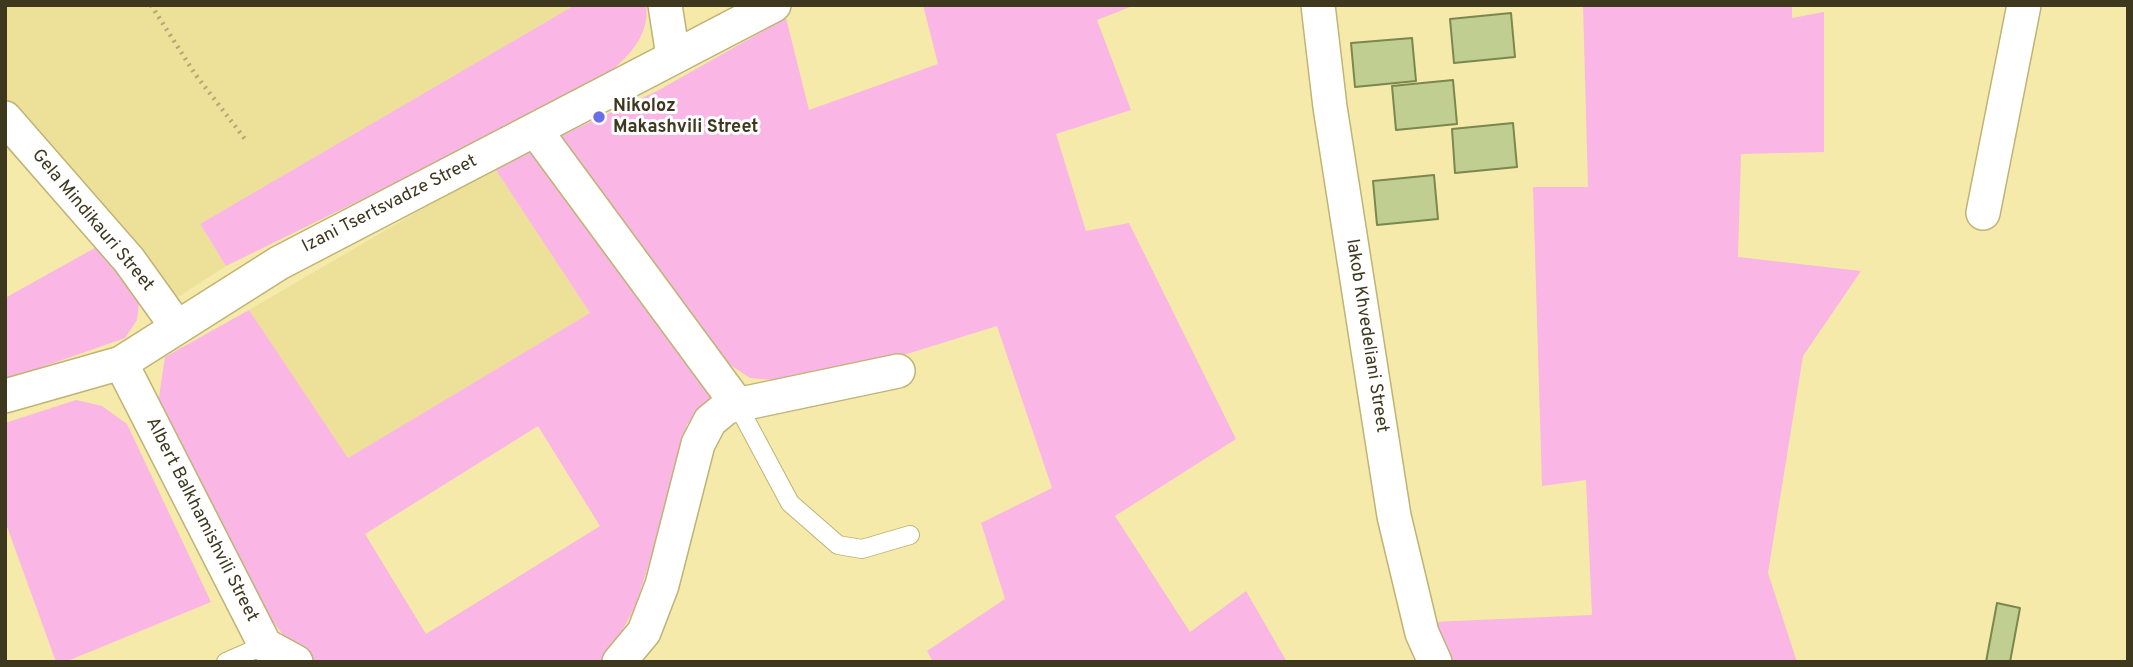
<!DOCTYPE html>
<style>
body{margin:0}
#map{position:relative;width:2133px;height:667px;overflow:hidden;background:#f6eaaa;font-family:Overpass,sans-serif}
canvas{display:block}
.frame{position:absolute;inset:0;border:7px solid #3d381e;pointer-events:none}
</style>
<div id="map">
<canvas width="2133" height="667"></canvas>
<div class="frame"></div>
</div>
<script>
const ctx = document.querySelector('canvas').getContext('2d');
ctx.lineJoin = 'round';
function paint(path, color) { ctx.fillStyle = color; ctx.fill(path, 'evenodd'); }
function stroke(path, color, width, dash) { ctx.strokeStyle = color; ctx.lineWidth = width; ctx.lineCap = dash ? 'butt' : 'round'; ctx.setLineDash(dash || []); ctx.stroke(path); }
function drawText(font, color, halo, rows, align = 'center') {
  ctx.font = font + ' Overpass,sans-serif'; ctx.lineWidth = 6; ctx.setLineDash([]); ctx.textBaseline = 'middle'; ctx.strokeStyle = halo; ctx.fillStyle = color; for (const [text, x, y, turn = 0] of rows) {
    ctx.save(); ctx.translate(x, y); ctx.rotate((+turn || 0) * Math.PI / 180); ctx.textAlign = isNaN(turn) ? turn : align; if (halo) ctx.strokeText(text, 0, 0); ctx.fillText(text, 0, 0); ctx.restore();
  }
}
const built = new Path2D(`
 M5 5H575L200 224 226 266 175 299 5 102Z
 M494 167 590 313 348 458 249 310Z`);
const green = new Path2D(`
 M575 5H646C651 41 620 63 597 84L226 266 200 224Z
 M923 5H1135L1097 20 1131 110 1056 134 1086 231 1129 223 1236 439 1115 516 1190 632 1246 591 1287 662H933L927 651 1005 599 981 523 1052 488 997 326 910 353 796 382 750 378 729 364 640 249 558 137 659 90 786 18 809 110 938 64Z
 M1583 5H1792V18L1824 12V152L1741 154 1738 257 1861 271 1803 356 1768 573 1797 662H1454L1432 622 1592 615 1586 480 1542 486 1533 187H1588Z
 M530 145 719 399 687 424 666 508 636 605 615 644 601 662H316L296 651 273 622 158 403 165 357 249 310 348 458 590 313 494 167ZM538 426 600 526 426 634 365 534Z
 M102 244 128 272 139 303 137 320 125 338 5 380V298Z
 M76 400 102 406 127 424 211 602 65 662H56L5 521V423Z`);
const building = new Path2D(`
 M1511 13 1515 57 1454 63 1450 19Z
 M1412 38 1416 81 1355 87 1351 43Z
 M1453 80 1457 124 1396 130 1392 86Z
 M1513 123 1517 167 1455 173 1452 129Z
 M1434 175 1438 219 1377 225 1373 181Z
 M1997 603 2020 608 2010 662H1986Z`);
const path = new Path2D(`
 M151 5 195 74 245 139`);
const lane = new Path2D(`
 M737 404 790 503 838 545 862 549 910 535
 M226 662 265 645`);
const street = new Path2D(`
 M665 5 673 56
 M1318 5 1330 107 1394 516 1422 633 1435 662
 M5 118 129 260 177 327
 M536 131 737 404
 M1983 213 2024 5
 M121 363 265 645 296 662
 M5 396 121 363 279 263 774 5
 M619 662 644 632 662 585 698 444 710 421 727 407 898 371`);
const markers = [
 [599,117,7,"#6c6ee8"]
];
const poiNames = [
 ["Nikoloz",613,107],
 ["Makashvili Street",613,128]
];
const streetNames = [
 ["Izani Tsertsvadze Street",390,205,-27],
 ["Gela Mindikauri Street",92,221,50],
 ["Iakob Khvedeliani Street",1366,336,81],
 ["Albert Balkhamishvili Street",201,520,63]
];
paint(built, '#ede098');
paint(green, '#fab6e4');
paint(building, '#c0ce91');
stroke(building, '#7a874d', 2);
stroke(lane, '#bfb375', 20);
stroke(street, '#bfb375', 36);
stroke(path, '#b1a776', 4.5, [2, 5]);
stroke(lane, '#fff', 18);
stroke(street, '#fff', 33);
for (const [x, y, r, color] of markers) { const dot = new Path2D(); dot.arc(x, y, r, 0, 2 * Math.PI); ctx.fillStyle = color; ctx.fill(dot); stroke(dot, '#fff', 2.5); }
drawText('bold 18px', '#3d381e', '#fff', poiNames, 'left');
drawText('18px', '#3d381e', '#fff', streetNames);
</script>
